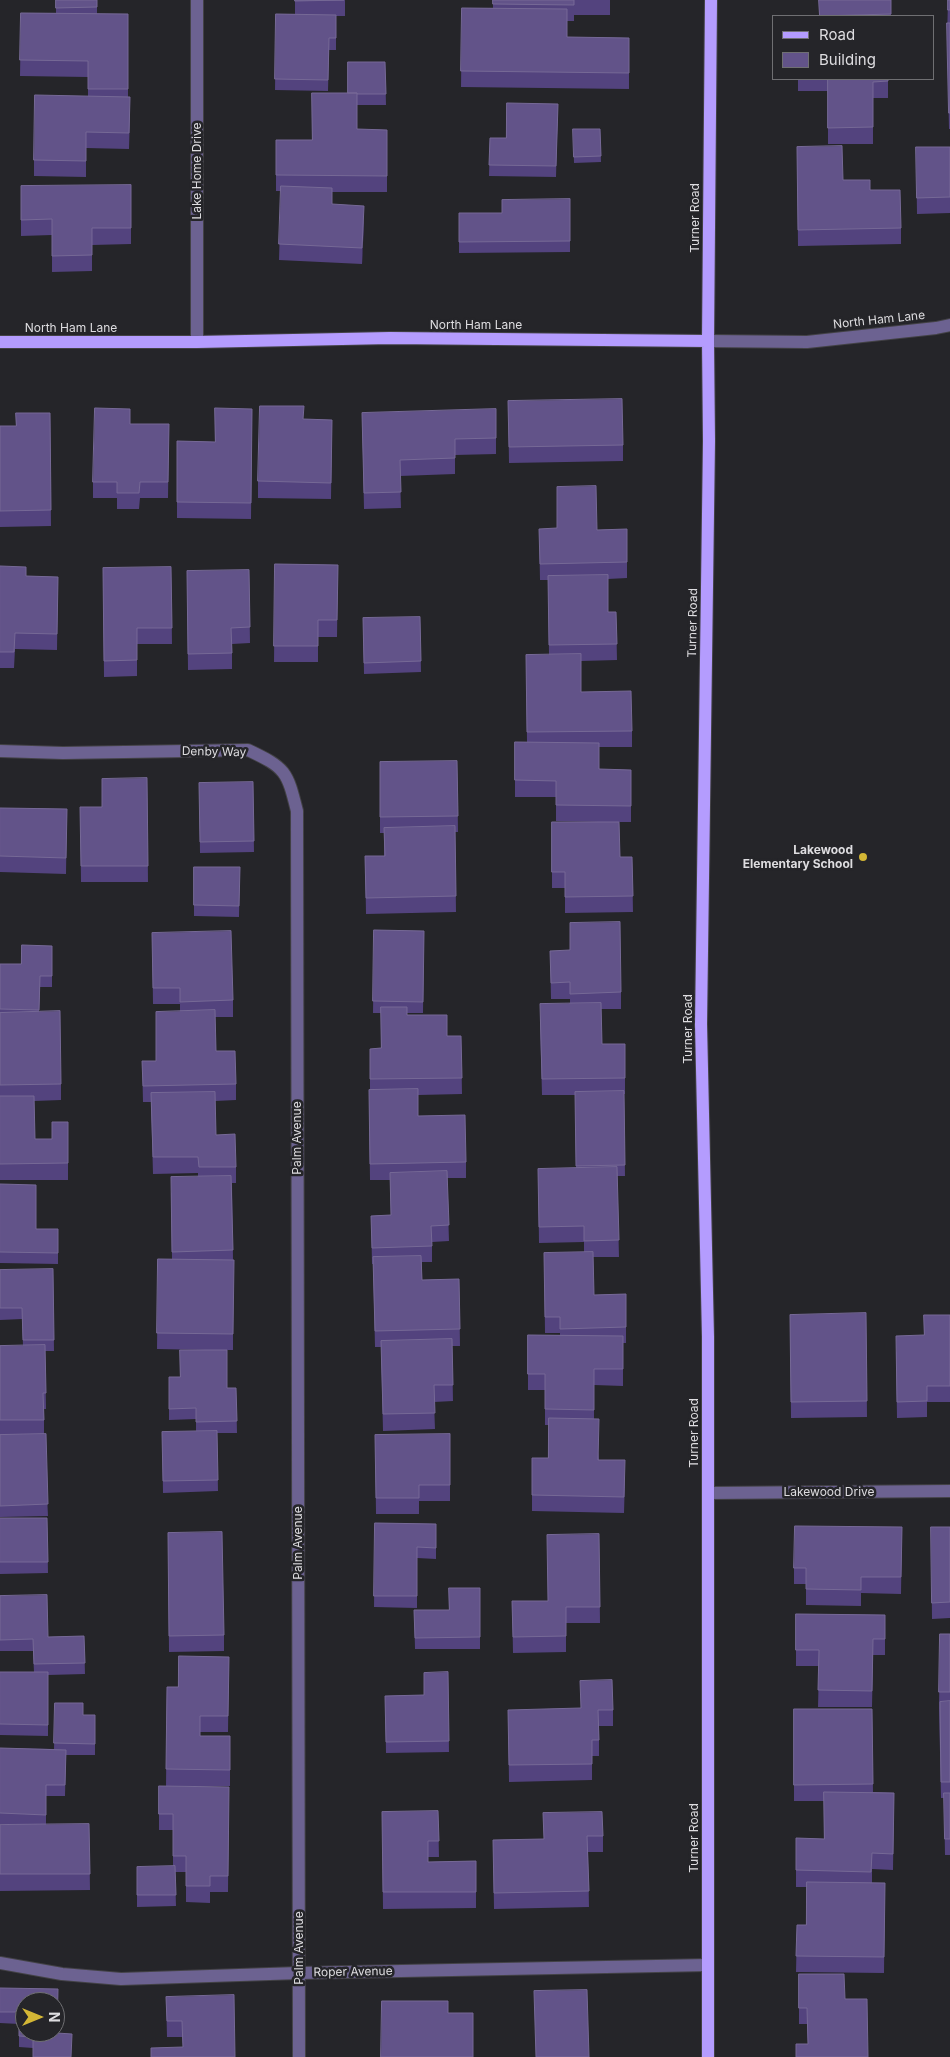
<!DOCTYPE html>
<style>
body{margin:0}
#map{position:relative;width:950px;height:2057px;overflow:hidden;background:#252529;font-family:Inter,sans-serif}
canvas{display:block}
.legend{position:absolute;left:772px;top:15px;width:162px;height:65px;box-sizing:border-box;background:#252529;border:1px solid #6f6f72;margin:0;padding:6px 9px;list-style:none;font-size:15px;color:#dedde0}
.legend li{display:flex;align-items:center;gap:10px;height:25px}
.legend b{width:25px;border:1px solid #6f6f72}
.north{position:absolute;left:15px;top:1992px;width:50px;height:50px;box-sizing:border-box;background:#252529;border:1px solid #6f6f72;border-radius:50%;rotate:90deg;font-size:14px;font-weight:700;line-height:20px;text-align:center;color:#dedde0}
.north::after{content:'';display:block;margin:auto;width:18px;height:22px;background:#d3b635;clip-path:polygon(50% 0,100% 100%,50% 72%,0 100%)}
</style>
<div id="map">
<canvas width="950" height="2057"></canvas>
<ul class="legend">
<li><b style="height:6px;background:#b49cfe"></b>Road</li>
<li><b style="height:14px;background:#625389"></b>Building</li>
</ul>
<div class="north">N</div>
</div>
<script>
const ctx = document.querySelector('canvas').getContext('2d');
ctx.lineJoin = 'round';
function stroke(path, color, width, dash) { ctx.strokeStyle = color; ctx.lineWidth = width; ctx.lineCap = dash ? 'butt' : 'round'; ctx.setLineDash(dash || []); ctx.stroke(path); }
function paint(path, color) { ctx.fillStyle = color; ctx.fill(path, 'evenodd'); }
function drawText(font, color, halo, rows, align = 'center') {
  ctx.font = font + ' Inter,sans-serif'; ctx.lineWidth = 5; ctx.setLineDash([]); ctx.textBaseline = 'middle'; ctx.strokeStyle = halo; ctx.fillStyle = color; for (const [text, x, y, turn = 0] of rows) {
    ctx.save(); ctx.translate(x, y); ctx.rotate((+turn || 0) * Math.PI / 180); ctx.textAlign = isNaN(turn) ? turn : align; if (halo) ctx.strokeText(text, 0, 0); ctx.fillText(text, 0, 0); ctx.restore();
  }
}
const minor = new Path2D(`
 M708 341 807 342 936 328 950 325
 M197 342V0
 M0 751 63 753 248 750C286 768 287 771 297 811L299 2057
 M708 1493 950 1491
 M0 1963 62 1974 121 1979 299 1973 708 1965`);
const major = new Path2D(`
 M0 342H197L390 338 708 341
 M708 2057V1337L701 1024 709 441 708 341 711 0`);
const wall = new Path2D(`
 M56 0H97V14H128V97L130 114 129 149 86 148V177L34 176V160L88 96V77L20 76 21 13H56Z
 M295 0H345V16H336V50H329L328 91 275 90 276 14H295Z
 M493 0H610V15H574V21H567V37L629 38V89L461 87 462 8H493Z
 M819 0H891V16H819Z
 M948 0H950V129H949L947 39Z
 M385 62 386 105H357V129L387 130V192H332V204L364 222 362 264 279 260 281 191H276V140H312L348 93Z
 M798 79H888V98H873V144H828V91H798Z
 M558 104 556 177 489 176 490 138H506Z
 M573 129H600L601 162 574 163Z
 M797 147 843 180 870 190 901 228V244L798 246Z
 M916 147H950V213L917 214Z
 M131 185V244L92 245V271L52 272V235L21 236V186Z
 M570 199V252L459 253V213H502Z
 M508 401 623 445V461L509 463Z
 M252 409 251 519 177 518V441L215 442Z
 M496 409V454L455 455V474L400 476 401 508 364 509 362 413Z
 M50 413 51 526 0 527V426H16Z
 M304 419 332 420 331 499 258 498V481Z
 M130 424H169L168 498H140L139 509H117V498H93V482Z
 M539 529 597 530 627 529V578L608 579V612H616L617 660 581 661V692L632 731V747H599V769L631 770V822H619L620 857H632L633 912 565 913V888H552V822H598L556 821V797H515V742H527L526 655H549L548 580H540Z
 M275 564 338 565 337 637H318V662H274Z
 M0 566 26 576 58 577 57 650 15 649 14 668H0Z
 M171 567 172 644H137V676L104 677 103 568Z
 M249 570 250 643 232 644V669L188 670 187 571Z
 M420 617 421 672 364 674 363 618Z
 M457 761 458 832H455L456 912 366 914 365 856H384V833H380V762Z
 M147 778 148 882H81L80 807H102Z
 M253 782 254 852 200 853 199 783Z
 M0 808 67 809 66 874 0 872Z
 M194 867H240L239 917 194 916Z
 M374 930 424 931 423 1013H407V1015L447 1036H461L462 1094 418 1095V1116L466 1162V1178H447L449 1241 432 1242V1262H422V1280L459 1279 460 1346H452L453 1401 434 1402 435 1429 383 1431 381 1347H375L373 1264H372L371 1216 391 1215 390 1180H370L369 1106 370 1090V1049L381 1048V1013H373Z
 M152 933 233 1000V1017H215L216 1051 236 1084V1100L215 1101 216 1135 236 1167V1183H232L233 1260V1350H227V1388H236L237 1433H217L218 1491 163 1493 162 1432 196 1431V1419L169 1420V1377H180L205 1350 157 1349 158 1259H172L171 1193 198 1176V1173L153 1174 151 1102H143L142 1061H156L180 1011V1004H153Z
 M52 946V987H40L39 1012 61 1084V1100L34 1101 35 1139H52L68 1122V1180H0V964H21Z
 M550 951 621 992V1009H601L602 1044H625V1094H624L625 1176H617L619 1257H593L594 1295 626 1294V1343H623V1386L594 1385V1419L599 1460 625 1477 624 1513 532 1511V1458H548L549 1425H545V1390H528V1335H560V1333H545L544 1253 584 1252V1242L539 1243 538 1169 576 1168 575 1095H542L540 1020 570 1003V999H551Z
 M0 1184 36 1229H58V1264L0 1263Z
 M53 1269 54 1351H45L46 1409H44V1434L48 1516 0 1517V1346H23L22 1319 0 1320V1270Z
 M866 1313 867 1417 791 1418 790 1315Z
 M950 1315V1402H927V1417L897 1418 896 1352 924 1335Z
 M450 1434V1501H419V1514H376L375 1435Z
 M0 1518H47L48 1573 0 1574Z
 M375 1523 436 1524V1559L417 1558V1608L374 1607Z
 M902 1527 901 1594 861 1593V1606L806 1605V1584H794V1568Z
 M931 1527H950V1618L932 1619Z
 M168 1533 224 1635V1651L169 1652Z
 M599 1534 600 1623H566V1652L513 1653 512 1601H548Z
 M480 1588V1649H415L414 1610H449Z
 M0 1596 48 1637 84 1636 85 1674 48 1675V1736L0 1735V1672H34L33 1651H0Z
 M796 1614 885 1615V1655H873L872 1707H818L819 1666H796Z
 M940 1634H950V1855H945L944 1798H941L939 1708Z
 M229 1657 228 1732H200V1736H230V1786H166L167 1687H178Z
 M448 1672 449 1752 386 1753 385 1696 424 1695Z
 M55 1703 83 1715H95V1755H66L65 1796H46V1825L89 1824 90 1890 0 1891V1825H19L0 1824V1748L54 1749Z
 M794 1709H872L873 1792 894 1793 893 1870 872 1869V1883H885L884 1973 796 1972 797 1925H806L807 1887H796V1838L824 1839V1801H794Z
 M508 1710H613V1726H599V1756H592V1780L509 1782Z
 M159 1786 229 1787 228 1892H210V1903L186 1902V1872H175L176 1906 137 1907V1867L173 1866V1830H159Z
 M438 1811 439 1857H428V1862L476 1861V1908L383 1909 382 1812Z
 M543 1813 603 1836V1852H588L589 1907 494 1909 493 1840 544 1839Z
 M799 1974 845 1999 808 2044 807 2024H799Z
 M0 1988 58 1989 33 2048 19 2047V2024L0 2023Z
 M166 1997 235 2057 183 2047 182 2037H167Z`);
const shadedWall = new Path2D(`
 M364 206V222L362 264V248Z`);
const building = new Path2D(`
 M56 0H97V7L56 8Z
 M295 0H344L295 1Z
 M493 0H574V5L493 4Z
 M819 0H891V14L820 16Z
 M948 0H950V10H948Z
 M462 8 567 9V37L629 38V73L461 71Z
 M21 13 128 14V89H88V61L20 60Z
 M276 14 336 15V38H329L328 80 275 79Z
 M947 23H950V113H949Z
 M348 62H385L386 94H357V93H348Z
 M828 79H888V81L873 82V127L828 128Z
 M312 93H357V129L387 130V176L276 175V140H312Z
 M35 95 130 97 129 133 86 132V161L34 160Z
 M507 103 558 104 556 166 489 165 490 138H506Z
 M573 129H600L601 156 574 157Z
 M842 146 843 180H870V190H900L901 228 798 230 797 147Z
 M916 147H950V197L917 198Z
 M131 185V228H92V255L52 256V219L21 220V186Z
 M281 186 332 188V204L364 206 362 248 279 244Z
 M570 199V241L459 242V213H502V200Z
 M622 399 623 445 509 447 508 401Z
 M260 406H304L303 419 332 420 331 483 258 481Z
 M95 408 130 409V424H169L168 482H140L139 493H117V482H93Z
 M215 408 252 409 251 503 177 502V441L215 442Z
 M496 409V438L455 439V458L400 460 401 492 364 493 362 413Z
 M16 413H50L51 510 0 511V426H16Z
 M596 486 597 530 627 529V562L540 564 539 529 557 528V487Z
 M275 564 338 565 337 620H318V646H274Z
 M0 566 26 567V576L58 577 57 634 15 633 14 652H0Z
 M171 567 172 628H137V660L104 661 103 568Z
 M249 570 250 627 231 628 232 653 188 654 187 571Z
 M608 575V612H616L617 644 549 645 548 576Z
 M420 617 421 661 364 663 363 618Z
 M581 654V692L631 691 632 731 527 732 526 655Z
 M515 742 599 743V769L631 770V806L556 805V781L515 780Z
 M457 761 458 816 380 817V762Z
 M147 778 148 866H81L80 807H102V779Z
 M253 782 254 841 200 842 199 783Z
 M0 808 67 809 66 858 0 856Z
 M552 822H619L620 857H632L633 896 565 897V872H552Z
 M455 826 456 896 366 898 365 856H385L384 828Z
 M194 867H240L239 906 194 905Z
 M620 922 621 992 570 994V982L551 983 550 951 570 950V923Z
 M374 930 424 931 423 1002 373 1001Z
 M231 931 233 1000 180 1002V988H153L152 933Z
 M22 945 52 946V976H40L39 1010 0 1009V964H21Z
 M601 1003 602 1044H625V1078L542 1079 540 1004Z
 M381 1007H407V1015H447V1036H461L462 1078 370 1079V1049L381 1048Z
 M215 1010 216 1051H235L236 1084 143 1086 142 1061H156V1012Z
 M60 1011 61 1084 0 1085V1013Z
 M418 1089V1116L465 1115 466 1162 370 1164 369 1090Z
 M624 1091 625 1165 576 1166 575 1092Z
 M215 1092 216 1135 235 1134 236 1167H199L198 1157H153L151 1093Z
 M0 1096H34L35 1139H52V1122H68V1163L0 1164Z
 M617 1167 619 1240 584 1241V1226L539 1227 538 1169Z
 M447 1171 449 1225 431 1226 432 1246 372 1248 371 1216 391 1215 390 1173Z
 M231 1176 233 1250 172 1252 171 1177Z
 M0 1184 36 1185V1229H58V1253L0 1252Z
 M593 1252 594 1295 626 1294V1327L560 1329V1317H545L544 1253Z
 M421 1256 422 1280 459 1279 460 1329 375 1331 373 1257Z
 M158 1259 234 1260 233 1334 157 1333Z
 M53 1269 54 1340H23L22 1308H0V1270Z
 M866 1313 867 1401 791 1402 790 1315Z
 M924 1315H950V1386H927V1401L897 1402 896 1336 924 1335Z
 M528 1335 623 1336V1369H594V1410L545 1409V1374H528Z
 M452 1339 453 1385H434L435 1413 383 1414 381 1341Z
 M45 1345 46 1393H43L44 1420H0V1346Z
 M180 1350H227V1388H236L237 1421 196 1422V1408L169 1409V1377H180Z
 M549 1418 599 1419 598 1460H625L624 1497 532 1495V1458H548Z
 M217 1431 218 1480 163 1481 162 1432Z
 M46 1434 48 1504 0 1506V1435Z
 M450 1434V1485H419V1498H376L375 1435Z
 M0 1518H47L48 1562H0Z
 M375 1523 436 1524V1548L417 1547V1596H374Z
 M795 1526 902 1527 901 1577H861V1590L806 1589V1568H794Z
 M931 1527H950V1602L932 1603Z
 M222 1532 224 1635 169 1636 168 1533Z
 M599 1534 600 1607H566V1636L513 1637 512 1601H548L547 1535Z
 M449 1588H480V1637L415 1638 414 1610H449Z
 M47 1595 48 1637 84 1636 85 1663 34 1664 33 1639 0 1640V1596Z
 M796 1614 885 1615V1639H873L872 1691 818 1690 819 1650H796Z
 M940 1634H950V1692H939Z
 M179 1656 229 1657 228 1716H200V1736H230V1770L166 1769 167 1687H178Z
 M0 1672H48V1725L0 1724Z
 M448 1672 449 1741 386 1742 385 1696 424 1695V1673Z
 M612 1680 613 1710H598L599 1740H592V1764L509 1765 508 1710 581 1708 580 1681Z
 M950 1701V1782H941L940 1702Z
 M55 1703H83V1715H95V1744L54 1743Z
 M794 1709H872L873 1784 794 1785Z
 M0 1748 66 1750 65 1785H46V1815L0 1813Z
 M159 1786 229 1787 228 1876H210V1886H186V1856H173V1814H159Z
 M824 1792 894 1793 893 1854 872 1853 871 1872 796 1870V1838L824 1839Z
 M944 1793H950V1839H945Z
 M438 1811 439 1841H428V1862L476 1861V1892H383L382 1812Z
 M602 1812 603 1836H587L589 1891 494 1893 493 1840 544 1839 543 1813Z
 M89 1824 90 1874H0V1825Z
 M175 1866 176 1895H137V1867Z
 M807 1882 885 1883 884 1957 796 1956 797 1925H806Z
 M799 1974H844L845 1999H867L868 2057H796V2044H808L807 2008H799Z
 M0 1988 58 1989 57 2033 72 2034 71 2057H33V2037L19 2036V2012H0ZM25 2002H55V2032H25Z
 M587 1990 589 2057H536L534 1991Z
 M234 1995 235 2057H151V2048L183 2047 182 2021H167L166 1997Z
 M382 2001H448V2013H473V2057H381Z`);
const markers = [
 [863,857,5,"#d3b635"]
];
const streetNames = [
 ["Lake Home Drive",197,171,-90],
 ["Turner Road",695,218,-90],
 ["North Ham Lane",879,320,-6],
 ["North Ham Lane",476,325],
 ["North Ham Lane",71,328],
 ["Turner Road",693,623,-89],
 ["Denby Way",214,752,1],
 ["Turner Road",688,1029,-90],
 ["Palm Avenue",297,1138,-90],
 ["Turner Road",694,1433,-90],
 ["Lakewood Drive",829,1492],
 ["Palm Avenue",298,1543,-90],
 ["Turner Road",694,1838,-90],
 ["Palm Avenue",299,1948,-90],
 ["Roper Avenue",353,1972,-1]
];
const poiNames = [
 ["Lakewood",853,850],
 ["Elementary School",853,864]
];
stroke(minor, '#434246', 14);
stroke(major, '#434246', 14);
stroke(minor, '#6c6291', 12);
stroke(major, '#b49cfe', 12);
paint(wall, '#53437e');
paint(shadedWall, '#3b3058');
paint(building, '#625389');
stroke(building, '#766996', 1);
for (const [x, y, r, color] of markers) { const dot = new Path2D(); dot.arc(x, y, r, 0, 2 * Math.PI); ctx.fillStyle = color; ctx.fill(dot); stroke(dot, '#252529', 2); }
drawText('12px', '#dedde0', '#252529', streetNames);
drawText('bold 12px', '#dedde0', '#252529', poiNames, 'right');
</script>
